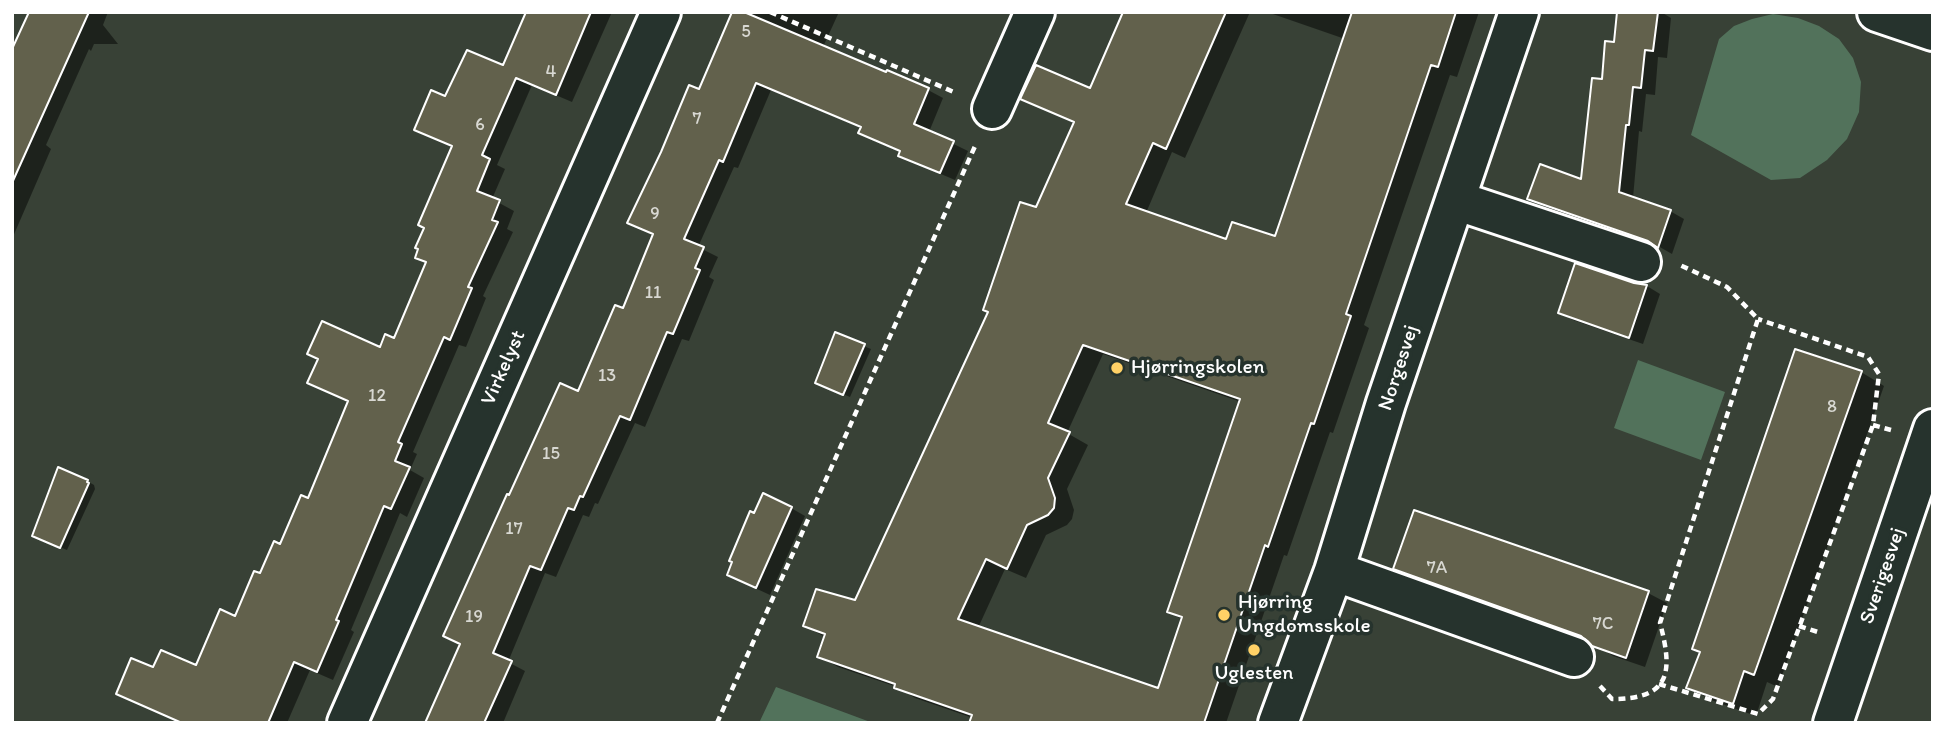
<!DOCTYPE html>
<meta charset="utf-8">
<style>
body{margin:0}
#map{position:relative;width:1945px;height:735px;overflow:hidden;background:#384136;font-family:Itim,sans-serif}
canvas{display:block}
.frame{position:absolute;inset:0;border:14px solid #fff;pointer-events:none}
</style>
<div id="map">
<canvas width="1945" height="735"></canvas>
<div class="frame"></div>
</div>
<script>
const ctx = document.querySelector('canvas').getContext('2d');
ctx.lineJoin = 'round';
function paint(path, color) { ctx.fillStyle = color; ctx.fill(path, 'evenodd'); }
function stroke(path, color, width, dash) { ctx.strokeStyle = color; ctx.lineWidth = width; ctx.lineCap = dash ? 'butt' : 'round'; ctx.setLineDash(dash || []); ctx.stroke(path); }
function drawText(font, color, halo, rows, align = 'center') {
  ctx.font = font + ' Itim,sans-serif'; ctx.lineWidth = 7; ctx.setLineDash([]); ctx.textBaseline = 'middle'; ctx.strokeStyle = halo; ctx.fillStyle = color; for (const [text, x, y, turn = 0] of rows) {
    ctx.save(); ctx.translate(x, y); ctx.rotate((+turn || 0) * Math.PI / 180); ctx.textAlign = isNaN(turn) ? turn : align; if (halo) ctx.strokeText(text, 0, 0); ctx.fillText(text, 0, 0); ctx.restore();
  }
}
const green = new Path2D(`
 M1773 14 1798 18 1819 26 1839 39 1853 58 1861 82 1859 112 1847 139 1827 160 1800 178 1771 180 1691 135 1719 39 1734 26 1752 19Z
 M1638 360 1725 392 1701 460 1614 428Z
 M776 687 873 723H759Z`);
const shadow = new Path2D(`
 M30 12H108L103 25 118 44H94L91 51 89 49 46 145 51 149 12 239V53Z
 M528 12H612L572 102 532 85 497 165 505 169 492 199 514 211 507 229 513 232 483 296 486 298 466 347 459 345 413 452 417 454 410 470 424 478 407 517 400 513 351 630 354 632 333 680 310 670 287 723H181L118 693 154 670 197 667 236 618 309 500 350 402 310 382 380 349 395 340 427 263 417 257 453 147 417 129 446 99 504 67Z
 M734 12H839L823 47 928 90 943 98 929 132 968 151 955 180 915 163 901 155V152L875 141 861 133 862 128 771 90 738 168 734 167 698 247 718 257 709 277 714 280 689 341 682 339 645 427 635 423 598 504 595 503 589 517 583 515 556 577 545 573 508 662 525 671 503 723H427L462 645 510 497 578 393 624 311 655 235 629 222 700 91Z
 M1125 12H1250L1185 158 1172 152 1146 213 1227 241 1276 238 1345 39 1267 12H1479L1457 77 1450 75 1364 325 1369 328 1333 433 1330 432 1287 556 1284 555 1226 723H971L973 718 915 698 897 687 838 667 819 656 825 637 805 626 856 602 1075 124 1023 98 1090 90ZM1103 354 1241 402 1169 612 1183 620 1159 690 978 628 1005 569 1026 578 1046 535 1067 525 1072 519 1074 510 1067 489 1088 445 1067 433Z
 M1619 12H1661L1671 18 1667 58 1658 57 1655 95 1646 94 1642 132 1639 131 1633 198 1670 211 1684 219 1672 254 1658 246 1543 206 1530 198 1583 181 1603 81 1615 44Z
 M1634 284 1647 286 1660 294 1643 344 1573 320 1560 313Z
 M836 335 871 349 850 397 824 386Z
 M1861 372 1884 386 1778 687 1767 682 1756 716 1711 700 1688 687 1702 653Z
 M87 481 94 485 95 489 67 550 40 539Z
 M791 508 805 516 770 595 742 582 754 515Z
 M1395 568 1648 593 1667 603 1645 667 1613 656 1591 642 1414 579Z`);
const building = new Path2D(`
 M29 12H89L12 183V49Z
 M526 12H591L556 95 516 78 482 155 490 159 477 191 500 200 492 220 498 222 468 287 472 288 450 340 444 337 398 442 402 444 395 461 410 467 391 509 384 506 336 620 339 621 317 672 294 662 268 723H182L116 694 131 658 153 667 161 650 196 665 220 609 235 616 254 571 260 573 274 541 280 544 301 495 308 498 348 401 307 383 318 359 307 354 322 321 380 347 385 334 394 338 426 262 415 258 418 249 415 248 424 228 418 225 452 146 414 130 431 90 445 96 467 50 503 65Z
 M732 12H744L886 72 887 70 929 88 914 124 954 141 940 173 898 156 900 151 858 133 861 127 756 83 723 162 719 160 684 239 704 247 695 268 700 270 673 334 667 332 630 420 620 416 583 497 580 496 574 510 568 508 541 570 530 566 493 653 512 661 484 723H425L460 644 443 636 507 494 509 495 560 383 578 391 615 305 623 308 653 234 627 223 661 152 689 85 699 89Z
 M1123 12H1226L1166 149 1153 143 1126 204 1226 239 1232 222 1275 236 1352 12H1456L1438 67 1431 65 1346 314 1351 316 1314 424 1311 423 1268 547 1265 545 1204 723H969L972 715 894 688 895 684 817 657 825 634 803 626 816 589 855 600 988 312 983 310 1020 202 1036 207 1074 122 1020 99 1036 65 1090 88ZM1083 345 1240 399 1167 612 1182 617 1158 688 958 619 986 559 1007 569 1027 525 1048 515 1054 508 1055 498 1048 478 1070 432 1048 423Z
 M1617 12H1658L1653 51 1645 50 1641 88 1633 87 1629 125H1626L1619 192 1671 210 1658 248 1648 241 1527 199 1540 164 1581 179 1592 78 1602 79 1605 41 1614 42Z
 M1575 263 1634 283 1647 285 1629 338 1558 313Z
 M835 332 865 344 843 395 815 383Z
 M1795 349 1862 371 1754 675 1744 671 1733 704 1686 688 1700 652 1692 649Z
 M58 467 88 480 87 482 89 483 60 548 32 536Z
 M763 493 792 507 756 588 727 575 732 562 729 561 750 511 754 513Z
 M1414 510 1649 591 1626 658 1592 646 1581 636 1393 569Z`);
const path = new Path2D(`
 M770 12 956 93
 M1873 425 1891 430
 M1799 626 1821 633
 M1659 684 1758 714 1773 699 1873 425 1879 374 1868 357 1758 319
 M1600 686 1612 699C1671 699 1673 672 1660 623L1758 319 1727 287 1680 265
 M717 723 976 144`);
const minor = new Path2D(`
 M1877 12 1933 31
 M992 109 1035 12
 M1455 200 1641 262
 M1334 571 1574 657
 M347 723 661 12
 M1278 723 1334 571 1386 403 1519 12
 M1833 723 1933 429`);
const markers = [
 [1117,368,7,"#ffd166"],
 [1224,615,7,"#ffd166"],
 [1254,650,7,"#ffd166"]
];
const numberNames = [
 ["5",746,32],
 ["4",551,72],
 ["7",697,119],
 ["6",480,125],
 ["9",655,214],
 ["11",653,293],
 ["13",607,376],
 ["12",377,396],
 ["8",1832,407],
 ["15",551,454],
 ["17",514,529],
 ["7A",1437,568],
 ["19",474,617],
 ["7C",1603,624]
];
const streetNames = [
 ["Virkelyst",504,368,-66],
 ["Norgesvej",1399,368,-72],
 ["Sverigesvej",1883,576,-71]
];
const poiNames = [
 ["Hjørringskolen",1131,368],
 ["Hjørring",1238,603],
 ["Ungdomsskole",1238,627],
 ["Uglesten",1254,674,"center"]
];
paint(green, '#52725b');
paint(shadow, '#0007');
paint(building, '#62614c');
stroke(building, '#fff', 2);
stroke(minor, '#fff', 44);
stroke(path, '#fff', 4.5, [7, 5]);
stroke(minor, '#26332d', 38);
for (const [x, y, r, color] of markers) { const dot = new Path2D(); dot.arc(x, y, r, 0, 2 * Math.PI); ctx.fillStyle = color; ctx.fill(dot); stroke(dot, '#26332d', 2.5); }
drawText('18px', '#d8d8d2', null, numberNames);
drawText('21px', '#fff', '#26332d', streetNames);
drawText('21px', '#fff', '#26332d', poiNames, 'left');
</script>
